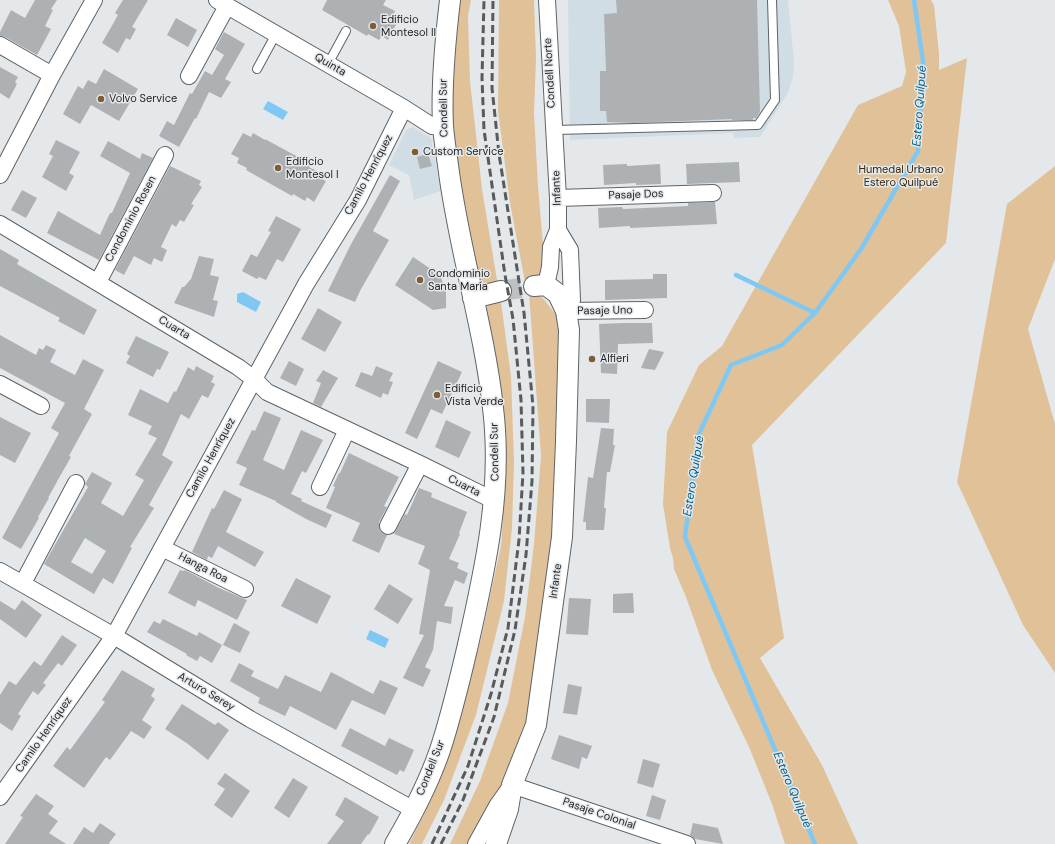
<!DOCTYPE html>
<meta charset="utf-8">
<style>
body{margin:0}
canvas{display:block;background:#e4e8eb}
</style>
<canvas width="1055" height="844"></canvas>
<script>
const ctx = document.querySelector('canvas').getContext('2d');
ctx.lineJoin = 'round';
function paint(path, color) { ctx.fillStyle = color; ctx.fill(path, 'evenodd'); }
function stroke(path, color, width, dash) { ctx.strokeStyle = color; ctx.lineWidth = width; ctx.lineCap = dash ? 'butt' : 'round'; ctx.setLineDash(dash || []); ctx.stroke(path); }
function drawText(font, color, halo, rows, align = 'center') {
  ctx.font = font + ' "DM Sans",sans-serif'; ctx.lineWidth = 3; ctx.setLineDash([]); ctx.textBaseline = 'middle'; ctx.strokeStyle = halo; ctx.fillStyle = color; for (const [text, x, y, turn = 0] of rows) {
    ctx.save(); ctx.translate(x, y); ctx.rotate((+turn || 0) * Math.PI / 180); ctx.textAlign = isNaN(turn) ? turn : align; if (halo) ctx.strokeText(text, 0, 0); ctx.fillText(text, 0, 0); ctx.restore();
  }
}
const built = new Path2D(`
 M568 0H788L794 61 793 77 788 93 760 137 734 138 733 133 570 140Z
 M413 127 431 138 441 191 414 200 409 175 389 165 406 130Z`);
const green = new Path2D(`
 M457 0H471L468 16 470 81 482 189 498 286 486 290 476 285 449 105Z
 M499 0H534L536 58 534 113 538 186 544 256 542 273 525 282 510 203 498 111Z
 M888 0H931L934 5 939 54V70L967 58 946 243 752 445 784 638 760 658 822 765 858 844H785L772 804 749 747 712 670 686 597 674 569 673 558 670 548 663 504 667 432 699 365 722 346 858 105 902 86 906 72 899 26Z
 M1055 166V259L1028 329 1055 424V673L1023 625 957 482 1007 204Z
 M529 293 542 297 560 320 553 549 529 721 520 751 472 844H450L480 781 508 703 525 617 534 544 541 456Z
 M500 295 511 376 514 462 512 528 504 601 476 715 444 800 422 844H409L430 802 455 737 481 638 501 546 506 472 504 427 484 313 490 301Z`);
const water = new Path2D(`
 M268 101 288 112 283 120 263 109Z
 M243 292 261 302 256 312 237 302V294Z
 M370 630 389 639 385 648 366 639Z`);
const stream = new Path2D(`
 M736 275 815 313
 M815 844 685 537 698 436 731 365 782 345 815 313 861 249 918 151 923 61 914 0`);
const building = new Path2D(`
 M35 0H57L51 9 53 10 45 26 51 29 37 55 5 37 0 36V32L11 10 25 18Z
 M123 0H148L132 27 136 29 130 40 126 38 118 53 102 43 118 15 115 13Z
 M327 0H386L383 5 395 11 393 16 399 19 388 40 382 36 379 40 368 34 367 36 322 10Z
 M616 0H757L760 112 756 118H753V120H732V119L634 123 607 122 606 111H600V71H606L604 14 617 13Z
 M176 18 197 30 188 47 167 35Z
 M224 32 245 44 225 79 231 82 221 98 209 92 196 119 195 118 179 147 159 136 167 121 174 125 190 93 192 94 205 71 212 75 224 55 215 49Z
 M0 67 18 77 15 82 17 84 9 99 0 93Z
 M104 69 138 89 119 121 91 105 80 124 63 114 78 86 83 89 88 80 96 84Z
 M243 133 251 137 253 133 265 140V139L311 164 309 167 321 173 318 177 326 181 314 202 307 197 305 201 293 194 292 196 246 170 247 168 237 163 239 158 231 154Z
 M56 140 80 152 69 173 74 176 66 191 42 177 53 156 49 154Z
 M108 141 140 159 142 153 153 158 99 260 47 233 58 211 100 235 110 213H112L130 173 100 156Z
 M428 154 432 166 420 169 417 157Z
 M739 162 740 182 687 184 686 164Z
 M627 164V166L660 164 661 184 636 185V183L604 185 603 165Z
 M170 166 201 181 199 185 202 187 191 204 194 205 184 222 180 220 176 227 172 224 161 247 167 250 162 262 154 258 151 265 134 256 124 275 115 270Z
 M390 175 400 181 373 231 389 240 360 291 355 302 328 291 350 246Z
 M22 190 37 198 26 218 11 210Z
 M715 202 717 224 630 228V226L599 228 598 208 622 207 623 209 688 206V203Z
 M276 216 301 229 283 262 277 259 266 280 259 277 257 279 242 271 251 254 257 257 271 232 268 231Z
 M0 249 19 260 17 264 97 310 84 335 58 321 60 318 0 286Z
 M199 256 214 259 210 275 219 277 213 300 218 301 214 317 174 303 182 287H184L191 279Z
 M413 257 440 275 446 291V308L433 310 395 285Z
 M653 274H667V298L605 300V280L653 279Z
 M318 308 342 322 325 352 301 339Z
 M623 323H652L653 343 618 344 617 374 601 373 599 324Z
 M0 335 36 355 39 348 43 350 46 345 56 350 50 362 75 375 83 359 104 370 84 409 92 414 69 456 71 457 59 478 48 498H49L38 517 39 518 21 549 2 538 59 433 51 428 65 403 0 368Z
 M136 336 169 352 160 370 157 369 153 377 126 363 130 356 127 354Z
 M649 349 664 352 655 370 641 368Z
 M289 361 304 369 296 386 280 378Z
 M438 361 462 372 442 414 431 409 417 439 405 433Z
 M196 366 214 376 211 382 215 384 208 398 202 395 189 419 181 414 162 455 173 462 149 505 154 508 130 547 132 548 113 584 103 578 94 594 44 564 88 487 85 484 92 472 112 483 101 503 123 516 144 480 135 475 157 438 148 434 152 426 128 415 140 389 168 403 174 391 176 392 188 367 194 371ZM85 538 106 551 92 574 71 562Z
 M376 366 393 373 389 381 393 382 388 395 383 393 381 398 355 386 361 372 372 376Z
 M323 370 338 378 321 407 313 403 321 383 316 381Z
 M586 399H610L609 423 586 422Z
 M264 411 281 418 263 460 284 470 301 430 323 440 306 473 302 471 291 494 302 499 301 501 332 515 326 528 306 519 276 502V501L239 485 247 468 236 463 252 430 255 431Z
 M0 417 31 433 15 463 0 455Z
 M446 420 471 432 459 458 435 447Z
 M601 428 614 429 613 445H615L610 472H607L604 508H606L604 530H586V522H583L588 477 593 478Z
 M349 453 399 477 384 506 387 507 379 522V526L380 531 383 534 387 535 379 553 352 541 360 523 326 508 335 487 333 486 339 473H340Z
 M419 488 432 493 431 497 467 512 459 533 460 534 449 559 459 563 457 568 468 573 464 584 455 580 444 606 453 607 451 624 437 621 433 650 425 667 431 670 423 687 403 678 424 635 419 634 430 570 418 564 425 546 394 534 405 514 407 515Z
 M224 490 242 499 226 532 264 552 255 567 218 546 212 558 208 556 207 560 192 552 212 508 214 509Z
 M180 570 184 571 185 570 219 588 247 600 237 620 198 600 195 607 168 593Z
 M296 578 331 596 317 624 281 606Z
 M389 584 413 599 398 624 374 609Z
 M633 593 634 613H613V594Z
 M569 598 591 599 588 635 566 634Z
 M22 600 42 615 26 638 0 619V601L15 610Z
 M163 619 197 636 199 632 222 645 212 663 200 656 197 661 186 655 187 654 147 632 154 621 160 624Z
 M234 623 250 632 240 653 223 645Z
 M62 635 77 645 62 666 58 663 43 683 46 685 38 695 33 691 18 714 21 716 12 731 0 723V695L9 681 16 685 34 661 41 666Z
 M239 663 254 671 251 676 278 689 285 675 321 692 331 672 373 694 380 680 398 688 385 715 352 700 336 730 290 706 285 716 258 703 260 698 230 681Z
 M122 670 155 689 151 696 155 699 142 720 152 727 144 739 131 731 110 760 106 757 84 788 53 766 67 747 70 750 105 702 102 700Z
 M568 684 582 687 577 715 563 713Z
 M182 704 215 725 218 722 229 730 208 760 188 744 165 729Z
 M350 728 385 746 389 738 414 750 404 772 400 770 397 775 341 746Z
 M559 735 592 746 587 759 582 757 579 769 551 759Z
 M643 759 660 764 653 788 637 783Z
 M225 773 250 791 232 818 214 805 225 789 217 784Z
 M293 778 308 787 289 818 274 808Z
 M36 794 54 806 48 814 58 821 49 833 66 844H5L23 817 20 816Z
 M652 795 666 800 660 820 646 816Z
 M345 797 379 817 369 835 368 834 361 844H327L344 821 335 815Z
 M100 823 116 834 109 843 110 844H73L84 827 93 833Z
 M693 823 718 828 723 844 695 839 690 835Z`);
const tertiaryTunnel = new Path2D(`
 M501 291 534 286`);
const service = new Path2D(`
 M328 64 346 31
 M257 69 276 34
 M554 130 758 125 775 100 772 0`);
const minor = new Path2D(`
 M217 0 404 108 432 126 443 127
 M547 0 558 198V230L570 250 572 300 566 311
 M0 45 52 75
 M189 76 227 6
 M0 175 52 75 94 0
 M558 198 713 193
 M0 224 238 367 254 379 267 392 420 464 495 501
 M98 282 165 155
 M546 285 550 267 551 247 558 230
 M566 311 645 310
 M0 384 41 406
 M320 487 347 430
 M388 526 420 464
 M162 548 245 589
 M0 571 114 636 250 719 414 810
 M23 583 76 483
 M0 797 114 636 306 284 358 200 404 108
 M476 844 497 806 512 785 687 844`);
const tertiary = new Path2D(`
 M473 298 501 291
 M395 844C412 815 429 782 440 750 451 717 459 683 467 649 485 570 503 490 493 408 484 326 458 247 448 165 446 152 444 139 443 126 441 84 445 42 450 0
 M496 844 508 809 512 785 536 725 562 537 566 441 569 330 566 311 558 294 546 285 534 286`);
const rail = new Path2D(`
 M432 844 468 766 491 694 508 628 519 540 523 473 521 400 513 319 505 275 484 130 482 78 484 0
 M441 844 463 800 494 717 515 630 526 555 532 481 533 406 524 313 499 154 492 88 493 0`);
const markers = [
 [373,26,4,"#7c5e32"],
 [101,99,4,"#7c5e32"],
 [415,152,4,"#7c5e32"],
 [278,168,4,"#7c5e32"],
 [420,280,4,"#7c5e32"],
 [592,359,4,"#7c5e32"],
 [437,395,4,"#7c5e32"]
];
const poiNames = [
 ["Edificio",381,20],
 ["Montesol II",381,33],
 ["Volvo Service",109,99],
 ["Custom Service",423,152],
 ["Edificio",286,162],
 ["Montesol I",286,175],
 ["Condominio",428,274],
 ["Santa María",428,287],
 ["Alfieri",600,359],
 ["Edificio",445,389],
 ["Vista Verde",445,402]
];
const streetNames = [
 ["Quinta",330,65,30],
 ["Condell Norte",550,73,-93],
 ["Condell Sur",444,108,-91],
 ["Camilo Henríquez",369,175,-62],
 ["Infante",557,188,-92],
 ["Pasaje Dos",636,195,-2],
 ["Condominio Rosen",131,219,-62],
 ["Pasaje Uno",605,311,-1],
 ["Cuarta",174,328,31],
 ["Condell Sur",495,452,-91],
 ["Camilo Henríquez",211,458,-61],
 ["Cuarta",464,486,27],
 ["Hanga Roa",203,568,27],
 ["Infante",556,581,-82],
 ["Arturo Serey",206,692,31],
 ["Camilo Henríquez",44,735,-55],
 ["Condell Sur",431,768,-68],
 ["Pasaje Colonial",599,814,19]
];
const parkNames = [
 ["Humedal Urbano",901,170],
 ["Estero Quilpué",901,183]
];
const waterNames = [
 ["Estero Quilpué",920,106,-86],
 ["Estero Quilpué",694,476,-81],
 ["Estero Quilpué",792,790,67]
];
paint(built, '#d1dde5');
paint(green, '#e1c298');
paint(water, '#80c8f4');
stroke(stream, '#80c8f4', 4.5);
paint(building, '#adb1b4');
stroke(tertiaryTunnel, '#bdc1c3', 20, [20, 10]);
stroke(service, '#5f6366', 10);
stroke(minor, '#5f6366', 18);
stroke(tertiary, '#5f6366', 22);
stroke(service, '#fff', 8);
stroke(minor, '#fff', 16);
stroke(tertiary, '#fff', 20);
stroke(rail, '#585a5c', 3, [8, 4]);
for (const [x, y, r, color] of markers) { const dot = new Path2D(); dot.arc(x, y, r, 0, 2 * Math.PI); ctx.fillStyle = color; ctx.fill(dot); stroke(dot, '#e4e8eb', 1.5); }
drawText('11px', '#232425', '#e4e8eb', poiNames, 'left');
drawText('11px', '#232425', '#e4e8eb', streetNames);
drawText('11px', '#382609', '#e4e8eb', parkNames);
drawText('italic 12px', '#005f88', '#e4e8eb', waterNames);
</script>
